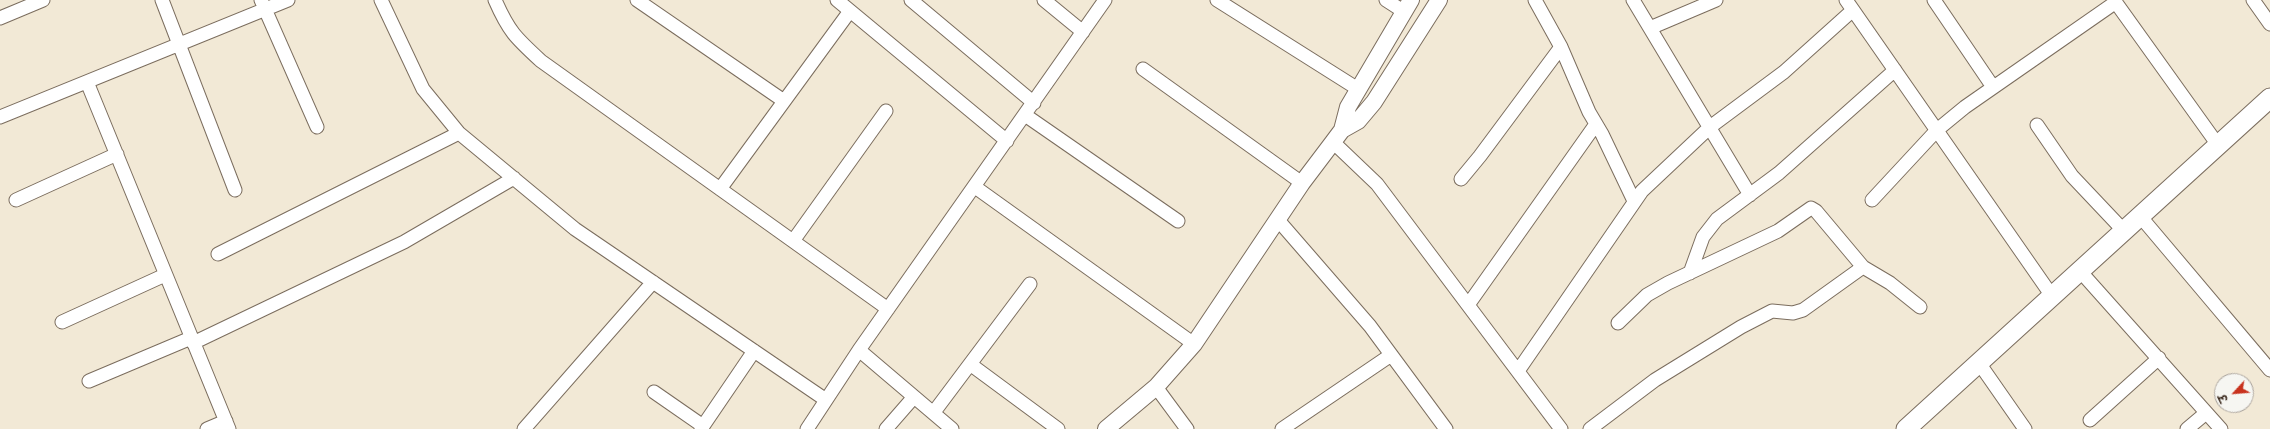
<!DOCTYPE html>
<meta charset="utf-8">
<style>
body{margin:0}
#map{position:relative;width:2270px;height:429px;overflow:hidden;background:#f2e9d6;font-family:"Indie Flower","Playpen Sans Deva",sans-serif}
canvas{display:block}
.north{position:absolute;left:2214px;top:373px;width:40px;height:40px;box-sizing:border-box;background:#f6f6f2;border:1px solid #aba49d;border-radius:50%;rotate:244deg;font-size:11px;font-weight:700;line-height:16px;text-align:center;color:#3b2a1e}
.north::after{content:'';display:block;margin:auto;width:14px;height:18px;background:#c8321e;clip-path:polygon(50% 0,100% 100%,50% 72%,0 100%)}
</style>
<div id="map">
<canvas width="2270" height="429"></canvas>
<div class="north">उ</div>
</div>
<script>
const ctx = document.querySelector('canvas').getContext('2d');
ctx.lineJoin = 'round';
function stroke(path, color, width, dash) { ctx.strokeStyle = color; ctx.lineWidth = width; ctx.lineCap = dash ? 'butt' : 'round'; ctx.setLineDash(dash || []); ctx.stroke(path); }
const minor = new Path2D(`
 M162 0 235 190
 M261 0 317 127
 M381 0 423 89 459 133 575 229 826 400
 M495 0C509 32 516 38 541 61L888 309
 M637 0 784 101
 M837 0 1007 141
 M911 0 1034 103
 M1044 0 1083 32
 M1217 0 1358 89
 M1386 0 1403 11
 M1535 0 1561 47 1589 112 1602 134 1634 201
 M1633 0 1750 195
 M1846 0 2052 296
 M1934 0 1993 87
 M2114 0 2218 145
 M2253 0 2270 24
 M0 18 43 0
 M1650 28 1716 0
 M1143 69 1302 183
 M87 82 229 429
 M1025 115 1178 221
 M0 117 288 0
 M2037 125 2072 176 2124 231
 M1333 142 1377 184 1561 429
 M1461 179 1480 156 1561 47
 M975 187 1194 344
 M720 189 850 11
 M16 200 117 154
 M1872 200 1937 130 1965 107 2116 2
 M2140 216 2270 370
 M1278 220 1370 326 1446 429
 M793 241 886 111
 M218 254 459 133
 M2080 271 2221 429
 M1690 273 1703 237 1717 219 1779 173 1895 70
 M1468 305 1596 124
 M62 322 165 275
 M1618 323 1647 295 1668 283 1778 231 1811 208 1816 211 1863 267 1890 283 1920 307
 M193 343 404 242 514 178
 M859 350 952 429
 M1979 363 2025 429
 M970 364 1058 429
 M1518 371 1642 191 1710 127 1784 72 1853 10
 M89 381 191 338
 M1156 387 1187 429
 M654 392 703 426
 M934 412 1030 284
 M2090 420 2159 358
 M207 429 226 421
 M524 429 653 282
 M701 429 754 351
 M807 429 859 350 1105 0
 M886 429 913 398
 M1282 429 1391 355
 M1590 429 1655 380 1741 327 1772 311 1793 313 1803 310 1863 267
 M2187 429 2206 413`);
const tertiary = new Path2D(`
 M1342 130 1348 107 1411 0
 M1106 429 1156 387 1194 344 1302 183 1333 142 1342 130 1358 121 1374 102 1439 0`);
const secondary = new Path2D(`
 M1906 429 2270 98`);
stroke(minor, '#7b6d5e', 15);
stroke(tertiary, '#7b6d5e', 18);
stroke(secondary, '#7b6d5e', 21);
stroke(minor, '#fff', 13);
stroke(tertiary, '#fff', 16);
stroke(secondary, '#fff', 19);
</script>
